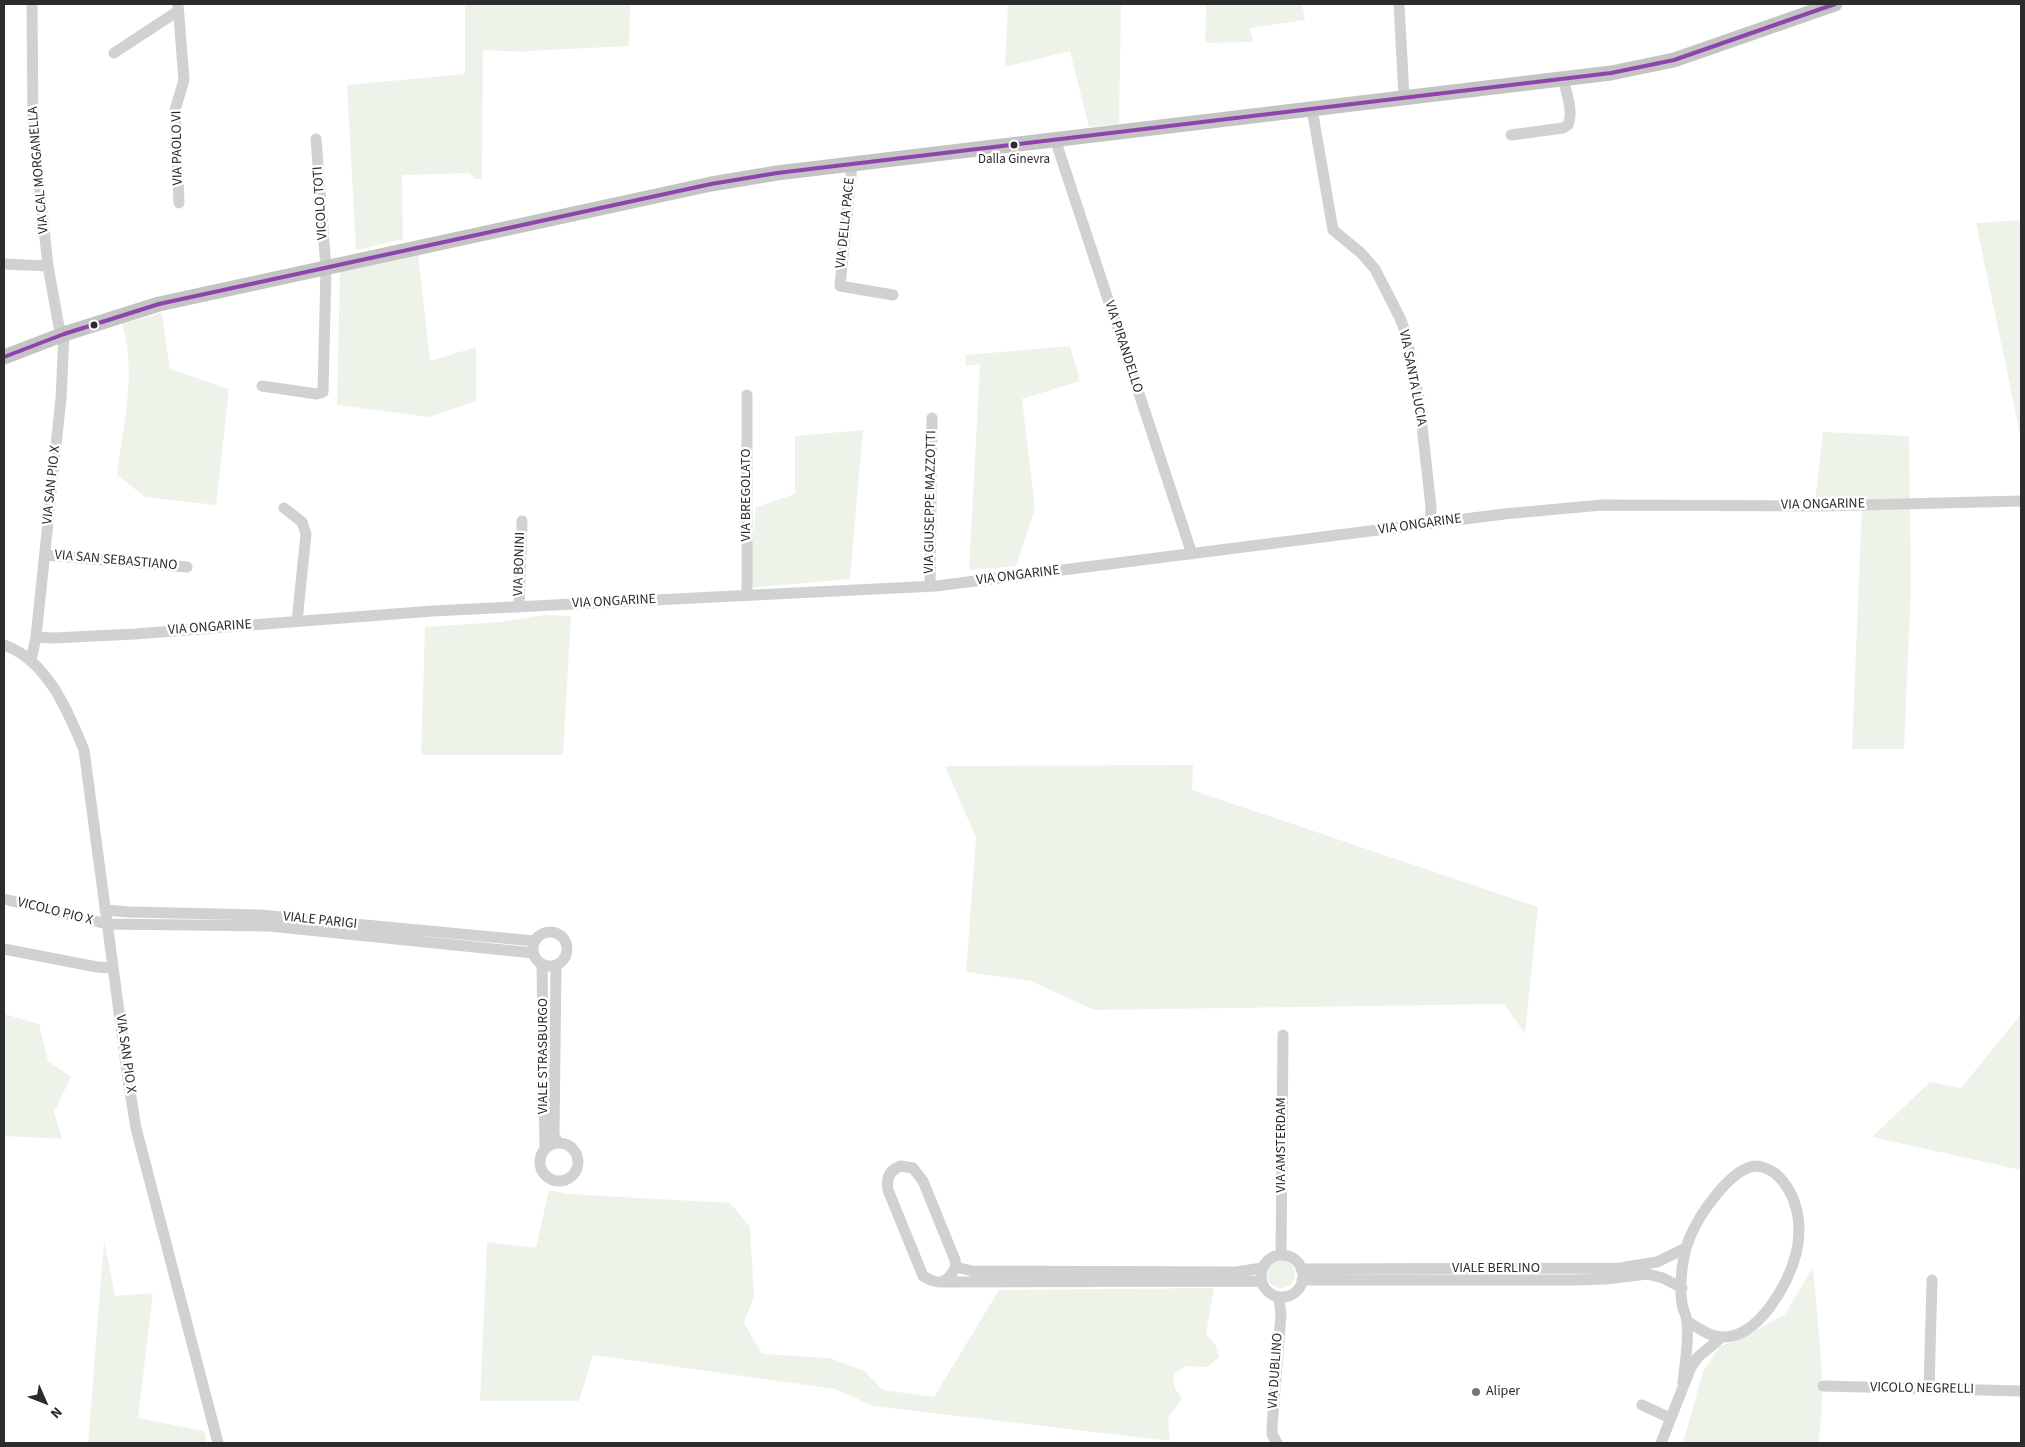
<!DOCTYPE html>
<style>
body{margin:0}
#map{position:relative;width:2025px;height:1447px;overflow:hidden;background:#fff;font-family:"Source Sans 3",sans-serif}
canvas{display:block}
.frame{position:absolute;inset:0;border:5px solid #2c2c2c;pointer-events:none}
.north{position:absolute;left:20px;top:1377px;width:50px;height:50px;-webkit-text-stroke:4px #fff;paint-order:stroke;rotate:134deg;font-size:14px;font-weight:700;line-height:20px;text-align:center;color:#2c2c2c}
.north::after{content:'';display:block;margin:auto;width:18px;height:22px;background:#2c2c2c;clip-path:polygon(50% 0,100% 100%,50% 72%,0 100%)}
</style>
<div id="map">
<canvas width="2025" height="1447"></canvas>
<div class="frame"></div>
<div class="north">N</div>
</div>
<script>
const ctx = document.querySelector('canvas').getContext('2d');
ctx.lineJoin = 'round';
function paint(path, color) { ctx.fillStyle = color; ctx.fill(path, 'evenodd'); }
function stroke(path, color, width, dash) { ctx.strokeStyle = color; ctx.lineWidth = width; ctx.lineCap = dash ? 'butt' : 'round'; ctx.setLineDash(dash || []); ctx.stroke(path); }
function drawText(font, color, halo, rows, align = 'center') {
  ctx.font = font + ' "Source Sans 3",sans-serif'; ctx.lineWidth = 5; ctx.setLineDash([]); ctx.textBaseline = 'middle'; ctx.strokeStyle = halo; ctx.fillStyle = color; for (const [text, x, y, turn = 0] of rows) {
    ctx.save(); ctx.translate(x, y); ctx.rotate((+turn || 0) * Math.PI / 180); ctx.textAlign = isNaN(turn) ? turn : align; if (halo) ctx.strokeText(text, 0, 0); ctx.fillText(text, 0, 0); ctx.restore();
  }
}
const green = new Path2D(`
 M465 4H630L629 46 526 51V52L483 50 482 179H474L470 173 402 175 403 239 356 250 347 85 465 74Z
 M1008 4H1121L1119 124 1089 127 1070 51 1005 67Z
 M1197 4H1302L1305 20 1250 28 1253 42 1205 43 1206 6Z
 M2021 220V439L1976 223Z
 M418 253 430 361 476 347V401L429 417 337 405 340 271Z
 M162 313 170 369 229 389 216 505 145 497 117 475C123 426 137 372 122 324Z
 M1070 346 1080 381 1022 399 1035 508 1016 566 969 570 980 364 966 366 965 355Z
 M863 430 850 579 747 588 756 507 795 494V436Z
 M1823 432 1909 436 1911 587 1904 749H1852L1862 503 1815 502Z
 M544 615 571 616 563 755H421L425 627 500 622Z
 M1193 765 1192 790 1538 907 1525 1034 1504 1004 1094 1010 1031 981 966 972 976 838 945 766Z
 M4 1014 39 1024 48 1061 71 1077 54 1112 62 1139 4 1136Z
 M2021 1014V1170L1872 1137 1930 1082 1961 1088Z
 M549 1190 568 1194 730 1203 750 1227 754 1295 744 1323 762 1354 830 1358 864 1371 883 1390 934 1397 999 1290 1214 1288 1206 1334 1215 1344 1219 1357 1207 1367 1186 1366 1173 1374 1175 1388 1182 1399 1168 1418 1170 1441 873 1406 835 1389 593 1355 579 1401H480L487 1242 536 1248Z
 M104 1240 115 1296 153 1293 138 1418 204 1431 207 1443H88Z
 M1267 1274a14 14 0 1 1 28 0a14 14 0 1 1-28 0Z
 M1813 1267C1817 1320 1828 1391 1818 1443H1683L1703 1372 1719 1347 1753 1332 1785 1314Z`);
const minor = new Path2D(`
 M32 4 33 127 48 266 59 327 64 334 61 398 36 637
 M178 4 184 80 175 110 179 203
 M1399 4 1404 97
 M114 53 178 11
 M1312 109 1333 230 1361 253 1375 269 1400 318 1406 334 1419 399 1431 507 1430 524
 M1511 135 1563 128 1568 125C1574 112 1566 92 1563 78
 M1055 139 1192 554
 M852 165 840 286 893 295
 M4 264 48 266
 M262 386 317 394 323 392 326 268 316 139
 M747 395V595
 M284 508 302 522 306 534 297 621
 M45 555 187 567
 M930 586 932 418
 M519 607 522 521
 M4 645C47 660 68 711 84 750L128 1079 136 1128 218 1443
 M31 660 36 637 54 638 135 634 433 611 936 586 1504 514 1602 505 1822 506 2021 501
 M4 899 107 924 269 926 533 953
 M105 910 130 912 260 915 534 941
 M533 949a17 17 0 1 1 34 0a17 17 0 1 1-34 0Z
 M4 949 97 967 113 968
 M542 964 545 1149
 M556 965 554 1135 558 1143
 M540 1162a19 19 0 1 1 38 0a19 19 0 1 1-38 0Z
 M901 1166 913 1168 923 1181 955 1260 956 1267C946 1284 940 1286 923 1276L888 1190C886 1179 889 1170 901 1166Z
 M1261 1276a21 21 0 1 1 42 0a21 21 0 1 1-42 0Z
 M1281 1255 1283 1035
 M956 1267 972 1271 1236 1272 1262 1268
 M1301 1269 1620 1268 1657 1262 1686 1248
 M1302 1280H1573L1606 1279 1647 1274 1663 1278 1682 1288
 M944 1282 1261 1281
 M1683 1383C1685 1363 1689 1343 1687 1323 1687 1316 1683 1310 1682 1304 1679 1284 1682 1256 1690 1237 1699 1215 1730 1169 1755 1166 1762 1166 1771 1170 1776 1174 1798 1194 1803 1226 1796 1254 1788 1284 1759 1338 1722 1337 1710 1337 1697 1327 1687 1321
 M1823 1386 2021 1391
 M1929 1389 1932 1280
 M1642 1405 1670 1418
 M1277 1443 1272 1434V1427L1281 1315 1279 1297
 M1661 1443 1691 1367 1698 1357 1722 1337`);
const major = new Path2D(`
 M4 357 64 334 159 304 711 184 777 173 1611 73 1674 60 1835 4`);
const bus1 = new Path2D(`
 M4 357 64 334 159 304 711 184 777 173 1611 73 1674 60 1835 4`);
const markers = [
 [1014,145,4.5,"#2c2c2c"],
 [94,325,4.5,"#2c2c2c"],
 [1476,1392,5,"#767676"]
];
const busNames = [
 ["Dalla Ginevra",1014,160]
];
const streetNames = [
 ["VIA PAOLO VI",178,148,-91],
 ["VIA CAL MORGANELLA",39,170,-95],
 ["VICOLO TOTI",321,203,-94],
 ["VIA DELLA PACE",846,223,-84],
 ["VIA PIRANDELLO",1123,347,72],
 ["VIA SANTA LUCIA",1412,378,79],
 ["VIA SAN PIO X",52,485,-84],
 ["VIA BREGOLATO",747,495,-90],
 ["VIA GIUSEPPE MAZZOTTI",931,502,-89],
 ["VIA ONGARINE",1823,505,-1],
 ["VIA ONGARINE",1420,525,-8],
 ["VIA SAN SEBASTIANO",116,561,5],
 ["VIA BONINI",520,564,-88],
 ["VIA ONGARINE",1018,576,-7],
 ["VIA ONGARINE",614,602,-3],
 ["VIA ONGARINE",210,628,-4],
 ["VICOLO PIO X",55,912,14],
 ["VIALE PARIGI",320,921,6],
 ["VIA SAN PIO X",125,1054,82],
 ["VIALE STRASBURGO",544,1056,-90],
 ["VIA AMSTERDAM",1282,1145,-90],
 ["VIALE BERLINO",1496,1269],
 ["VIA DUBLINO",1276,1371,-86],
 ["VICOLO NEGRELLI",1922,1389,1]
];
const poiNames = [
 ["Aliper",1486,1392]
];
paint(green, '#eef3ea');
stroke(minor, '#d1d1d1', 11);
stroke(major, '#c4c4c4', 15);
stroke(bus1, '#8e44ad', 4);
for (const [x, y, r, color] of markers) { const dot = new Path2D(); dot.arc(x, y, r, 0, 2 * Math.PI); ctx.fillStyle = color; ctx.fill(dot); stroke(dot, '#fff', 2); }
drawText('13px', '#2c2c2c', '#fff', busNames);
drawText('14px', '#2c2c2c', '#fff', streetNames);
drawText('14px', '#2c2c2c', '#fff', poiNames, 'left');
</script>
